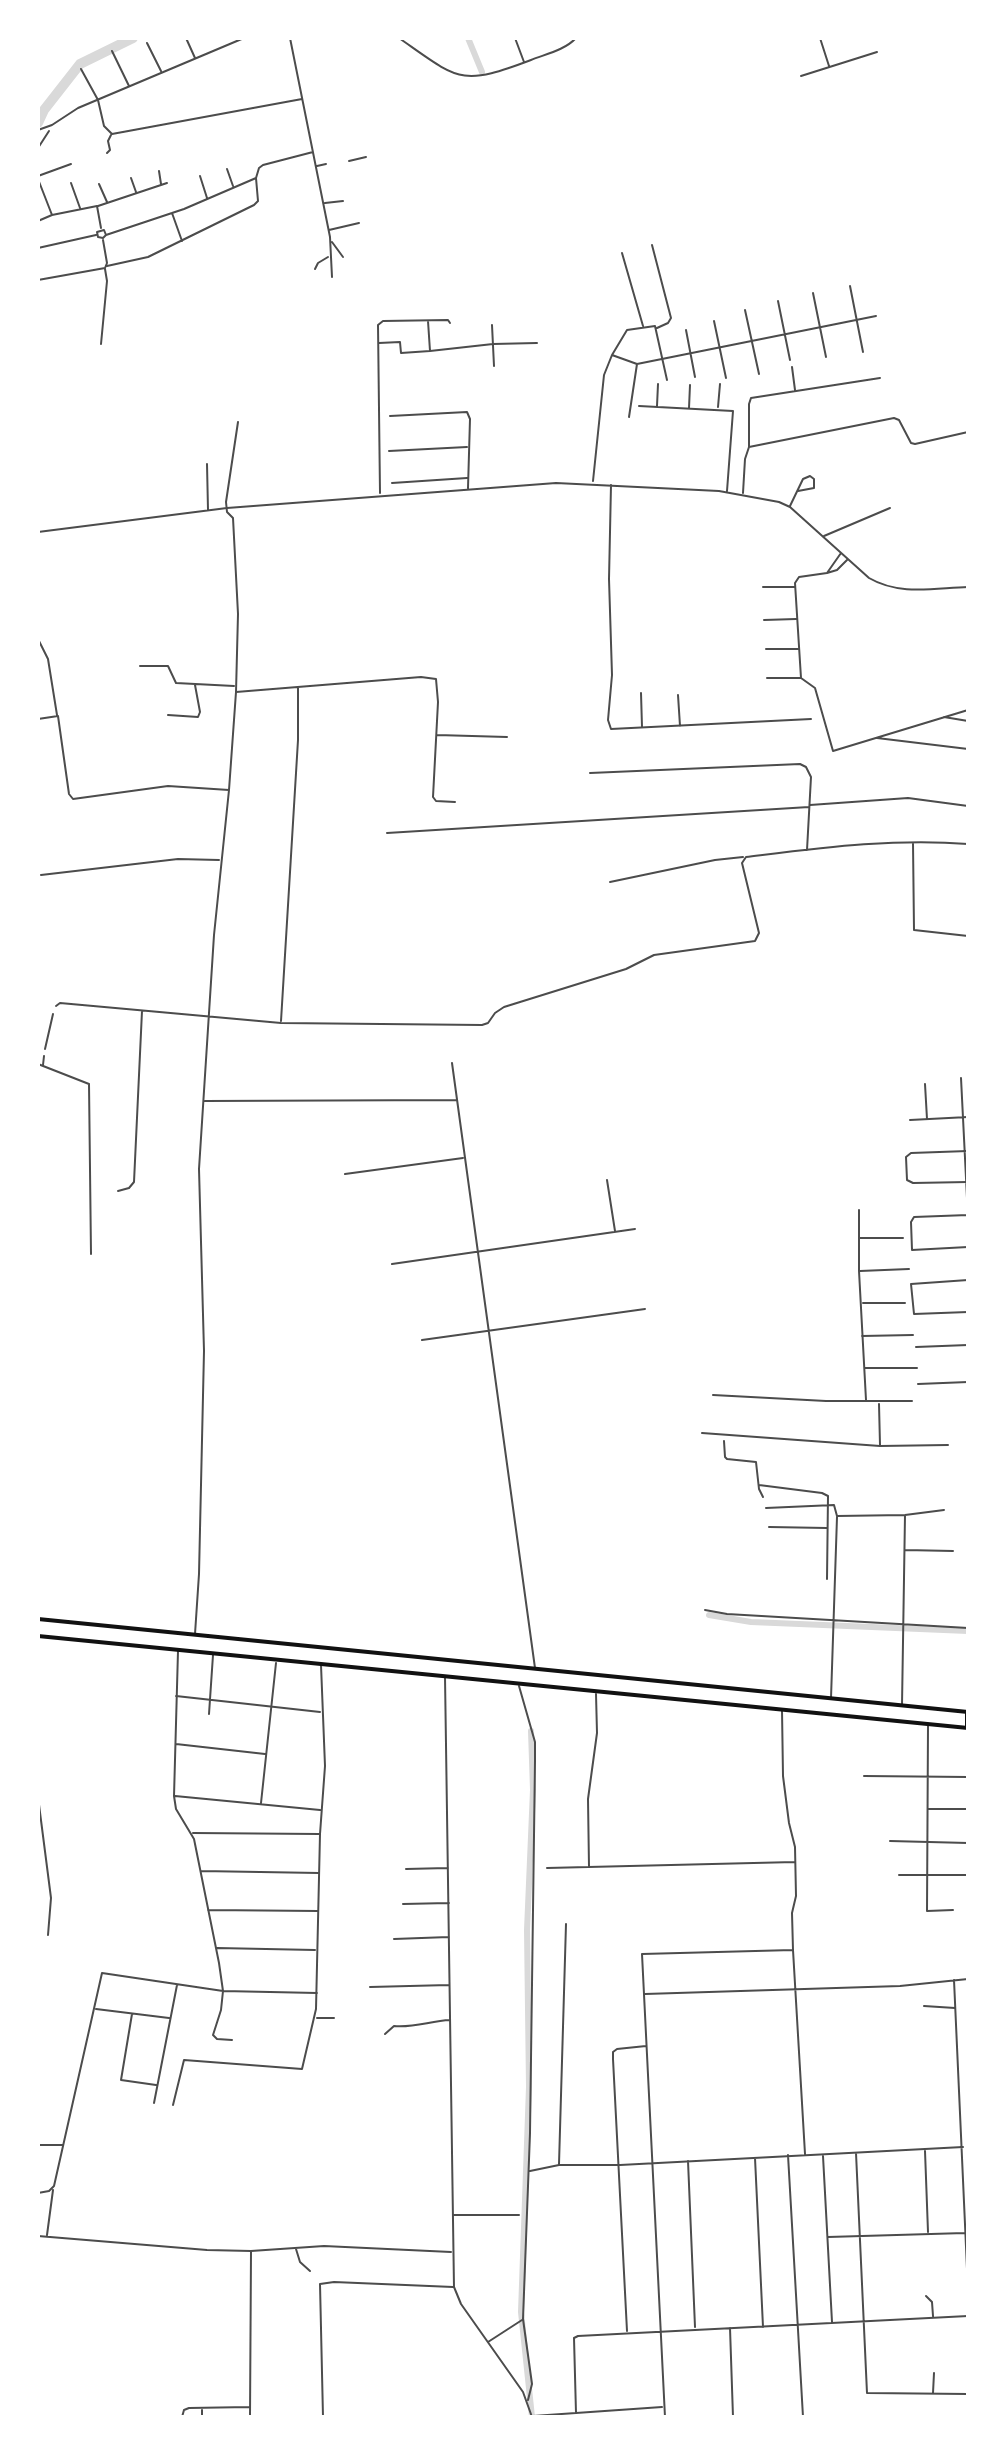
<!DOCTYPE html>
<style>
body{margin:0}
#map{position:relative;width:1006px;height:2455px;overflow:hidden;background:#fff;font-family:Barlow,sans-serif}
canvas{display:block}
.frame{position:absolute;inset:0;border:40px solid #fff;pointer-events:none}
</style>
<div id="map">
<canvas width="1006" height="2455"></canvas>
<div class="frame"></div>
</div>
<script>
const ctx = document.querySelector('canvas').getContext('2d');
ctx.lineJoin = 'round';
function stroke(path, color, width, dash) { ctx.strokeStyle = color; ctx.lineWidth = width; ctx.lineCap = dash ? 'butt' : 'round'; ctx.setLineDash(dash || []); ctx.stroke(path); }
const canal = new Path2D(`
 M468 38 482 72
 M709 1615 751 1622 968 1631
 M531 1731 533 1790 527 1930 529 2087 521 2312 532 2417`);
const river = new Path2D(`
 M38 123 44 110 80 64 133 38`);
const minor = new Path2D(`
 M186 38 195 58
 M290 38 330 237 332 277
 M399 38C459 80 460 87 531 60 546 54 565 50 576 38
 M515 38 524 62
 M820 38 829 66
 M147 43 161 71
 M112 51 129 86
 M81 69 98 100 104 126 112 134 302 99
 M801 76 877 52
 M38 130 52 125 78 108 244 38
 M38 148 49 131
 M107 153 110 150 108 141 111 135
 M349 161 366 157
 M317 166 326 164
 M227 169 233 186
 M159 171 161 184
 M38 176 71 164
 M200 176 207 198
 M131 178 136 192
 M38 179 52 215 97 206 101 228
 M71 183 80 208
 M99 184 107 202
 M325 203 343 201
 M98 206 167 183
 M172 213 182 241
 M38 221 52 215
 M329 230 359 223
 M106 235 104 230 97 232 98 237 103 238 106 235 184 209 256 178 259 168 263 165 313 152
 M332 242 343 257
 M652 245 671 318 668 323 657 328
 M38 248 96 235
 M622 253 643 326
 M107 266 148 257 254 205 258 201 256 178
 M315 269 318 263 328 257
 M38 280 105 268 107 263 103 240
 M850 286 863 352
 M813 293 826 357
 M778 301 790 360
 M745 310 759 374
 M428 321 430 351 493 344 537 343
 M714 321 726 378
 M492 325 494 366
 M686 330 695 377
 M379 343 400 342 401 353 430 351
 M101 344 107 281 105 269
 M612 355 637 364 876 316
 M792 367 795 390
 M639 406 733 411 727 491
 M657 406 658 384
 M718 407 720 384
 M689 408 690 385
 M390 416 467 412 470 419 468 488
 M629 417 637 364
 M749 447 894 418 899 420 911 443 915 444 968 432
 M389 451 467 447
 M207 464 208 510
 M593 481 604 375 612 355 627 330 655 326 667 380
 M392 483 467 478
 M611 485 609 579 612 675 608 720 611 729 811 719
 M380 493 378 325 383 321 448 320 450 323
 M743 493 745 459 749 447V404L751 398 880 378
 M790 506 803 479 810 476 814 479V488L798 491
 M38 532 227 508 556 483 719 491 779 502 790 507 869 578C900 596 934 588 968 587
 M824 536 890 508
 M841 553 827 573 837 570 847 560
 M827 573 799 577 795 583 801 678 815 688 833 751 968 710
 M763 587H794
 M764 620 796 619
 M38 639 48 659 57 715
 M766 649H798
 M140 666H168L176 683 234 686
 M767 678H800
 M236 692 421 677 436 679 438 702 433 797 436 801 455 802
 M641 693 642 727
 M678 695 680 726
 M168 715 198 717 200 712 195 685
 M944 717 968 721
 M38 719 58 716 69 794 73 799 168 786 229 790
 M437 735 507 737
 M877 738 968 749
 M590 773 800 764 806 767 811 777 807 850
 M810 805 908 798 968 806
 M387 833 809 807
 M913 843 914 930 968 936
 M41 875 178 859 219 860
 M610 882 715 860 743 857
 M56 1006 60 1003 281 1023 482 1025 488 1023 495 1013 504 1007 626 969 654 955 755 941 759 933 742 863 746 857C820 848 893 838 968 844
 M281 1021 298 740V688
 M45 1049 53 1014
 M452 1063 535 1668
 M38 1064 89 1084 91 1254
 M43 1065 44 1056
 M961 1078 968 1218
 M925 1084 927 1119
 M205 1101 457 1100
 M910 1120 968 1117
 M968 1151 911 1153 906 1157 907 1180 913 1183 968 1182
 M345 1174 463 1158
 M607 1180 615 1231
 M118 1191 129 1188 134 1182 142 1011
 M859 1210V1271L866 1400
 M968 1215 914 1217 911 1222 912 1250 968 1247
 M860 1238H903
 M392 1264 635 1229
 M860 1271 909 1269
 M968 1280 911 1284 914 1314 968 1312
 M863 1303H905
 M862 1336 913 1335
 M422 1340 645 1309
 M916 1347 968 1345
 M865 1368H917
 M918 1384 968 1382
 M713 1395 826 1401H912
 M879 1404 880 1445
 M702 1433 880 1446 948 1445
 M724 1441 725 1457 727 1459 756 1462 759 1489 763 1497
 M759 1485 822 1493 828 1496 827 1579
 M766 1508 834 1505 837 1516 905 1515 944 1510
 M769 1527 827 1528
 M905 1550 953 1551
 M705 1610 727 1614 968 1628
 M195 1634 199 1574 204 1351 199 1169 214 935 229 790 236 692 238 614 233 518 227 512 226 502 238 422
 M178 1651 174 1796 176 1809 194 1839 219 1963 223 1991 221 2010 213 2035 217 2039 232 2040
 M445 1677 454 2287 461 2304 523 2392 532 2417
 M519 1686 535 1742V1761L530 2133 523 2319 532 2384 528 2400
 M176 1696 320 1712
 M831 1698 837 1517
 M902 1705 905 1515
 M782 1710 783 1776 789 1823 795 1847 796 1896 792 1913 793 1950 805 2154
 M209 1714 213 1655
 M928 1726 927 1911 953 1910
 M176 1744 265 1754
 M864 1776 968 1777
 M175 1796 320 1810
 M38 1797 51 1898 48 1935
 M261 1803 276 1663
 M929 1809H968
 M193 1833 319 1834
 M890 1841 968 1843
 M589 1867 588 1799 597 1733 596 1694
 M547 1868 795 1862
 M406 1869 448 1868
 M201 1871 319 1873
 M899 1875H968
 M403 1904 449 1903
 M208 1910 318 1911
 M394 1939 449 1937
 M217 1948 315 1950
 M954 1980 968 2291
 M370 1987 449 1985
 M645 1994 900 1986 968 1979
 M924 2006 955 2008
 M96 2009 169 2018
 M132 2014 121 2080 156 2085
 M317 2018H334
 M385 2034 394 2026C414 2028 430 2021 450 2020
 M154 2103 177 1985
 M173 2105 184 2060 302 2069 316 2009 320 1834 325 1766 321 1665
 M38 2145H62
 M925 2151 928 2232
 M856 2153 867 2393 968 2394
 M788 2155 803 2417
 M823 2156 832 2322
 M755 2158 763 2327
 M688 2161 695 2327
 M559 2164 566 1924
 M530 2171 559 2165H620L963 2147
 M38 2193 49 2191 54 2186 102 1973 223 1991 317 1993
 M453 2215H519
 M47 2235 53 2190
 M38 2236 207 2250 251 2251 324 2246 451 2252
 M828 2237 965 2233
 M296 2249 300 2262 310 2271
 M926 2296 932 2302 933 2316
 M730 2328 733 2417
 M627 2331 613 2059V2052L617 2049 646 2046
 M488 2342 522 2320
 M933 2393 934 2373
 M576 2413 574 2338 578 2336 968 2316
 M533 2416 662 2407
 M182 2417 184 2410 189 2408 250 2407
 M202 2417V2410
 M250 2417 251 2252
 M323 2417 320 2284 334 2282 453 2287
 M665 2417 642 1954 793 1950`);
const primary = new Path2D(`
 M38 1619 968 1712
 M38 1636 968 1728
 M967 1712V1728`);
stroke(canal, '#d9d9d9', 6);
stroke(river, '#d9d9d9', 10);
stroke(minor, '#4c4c4c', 2);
stroke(primary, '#111', 4);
</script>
